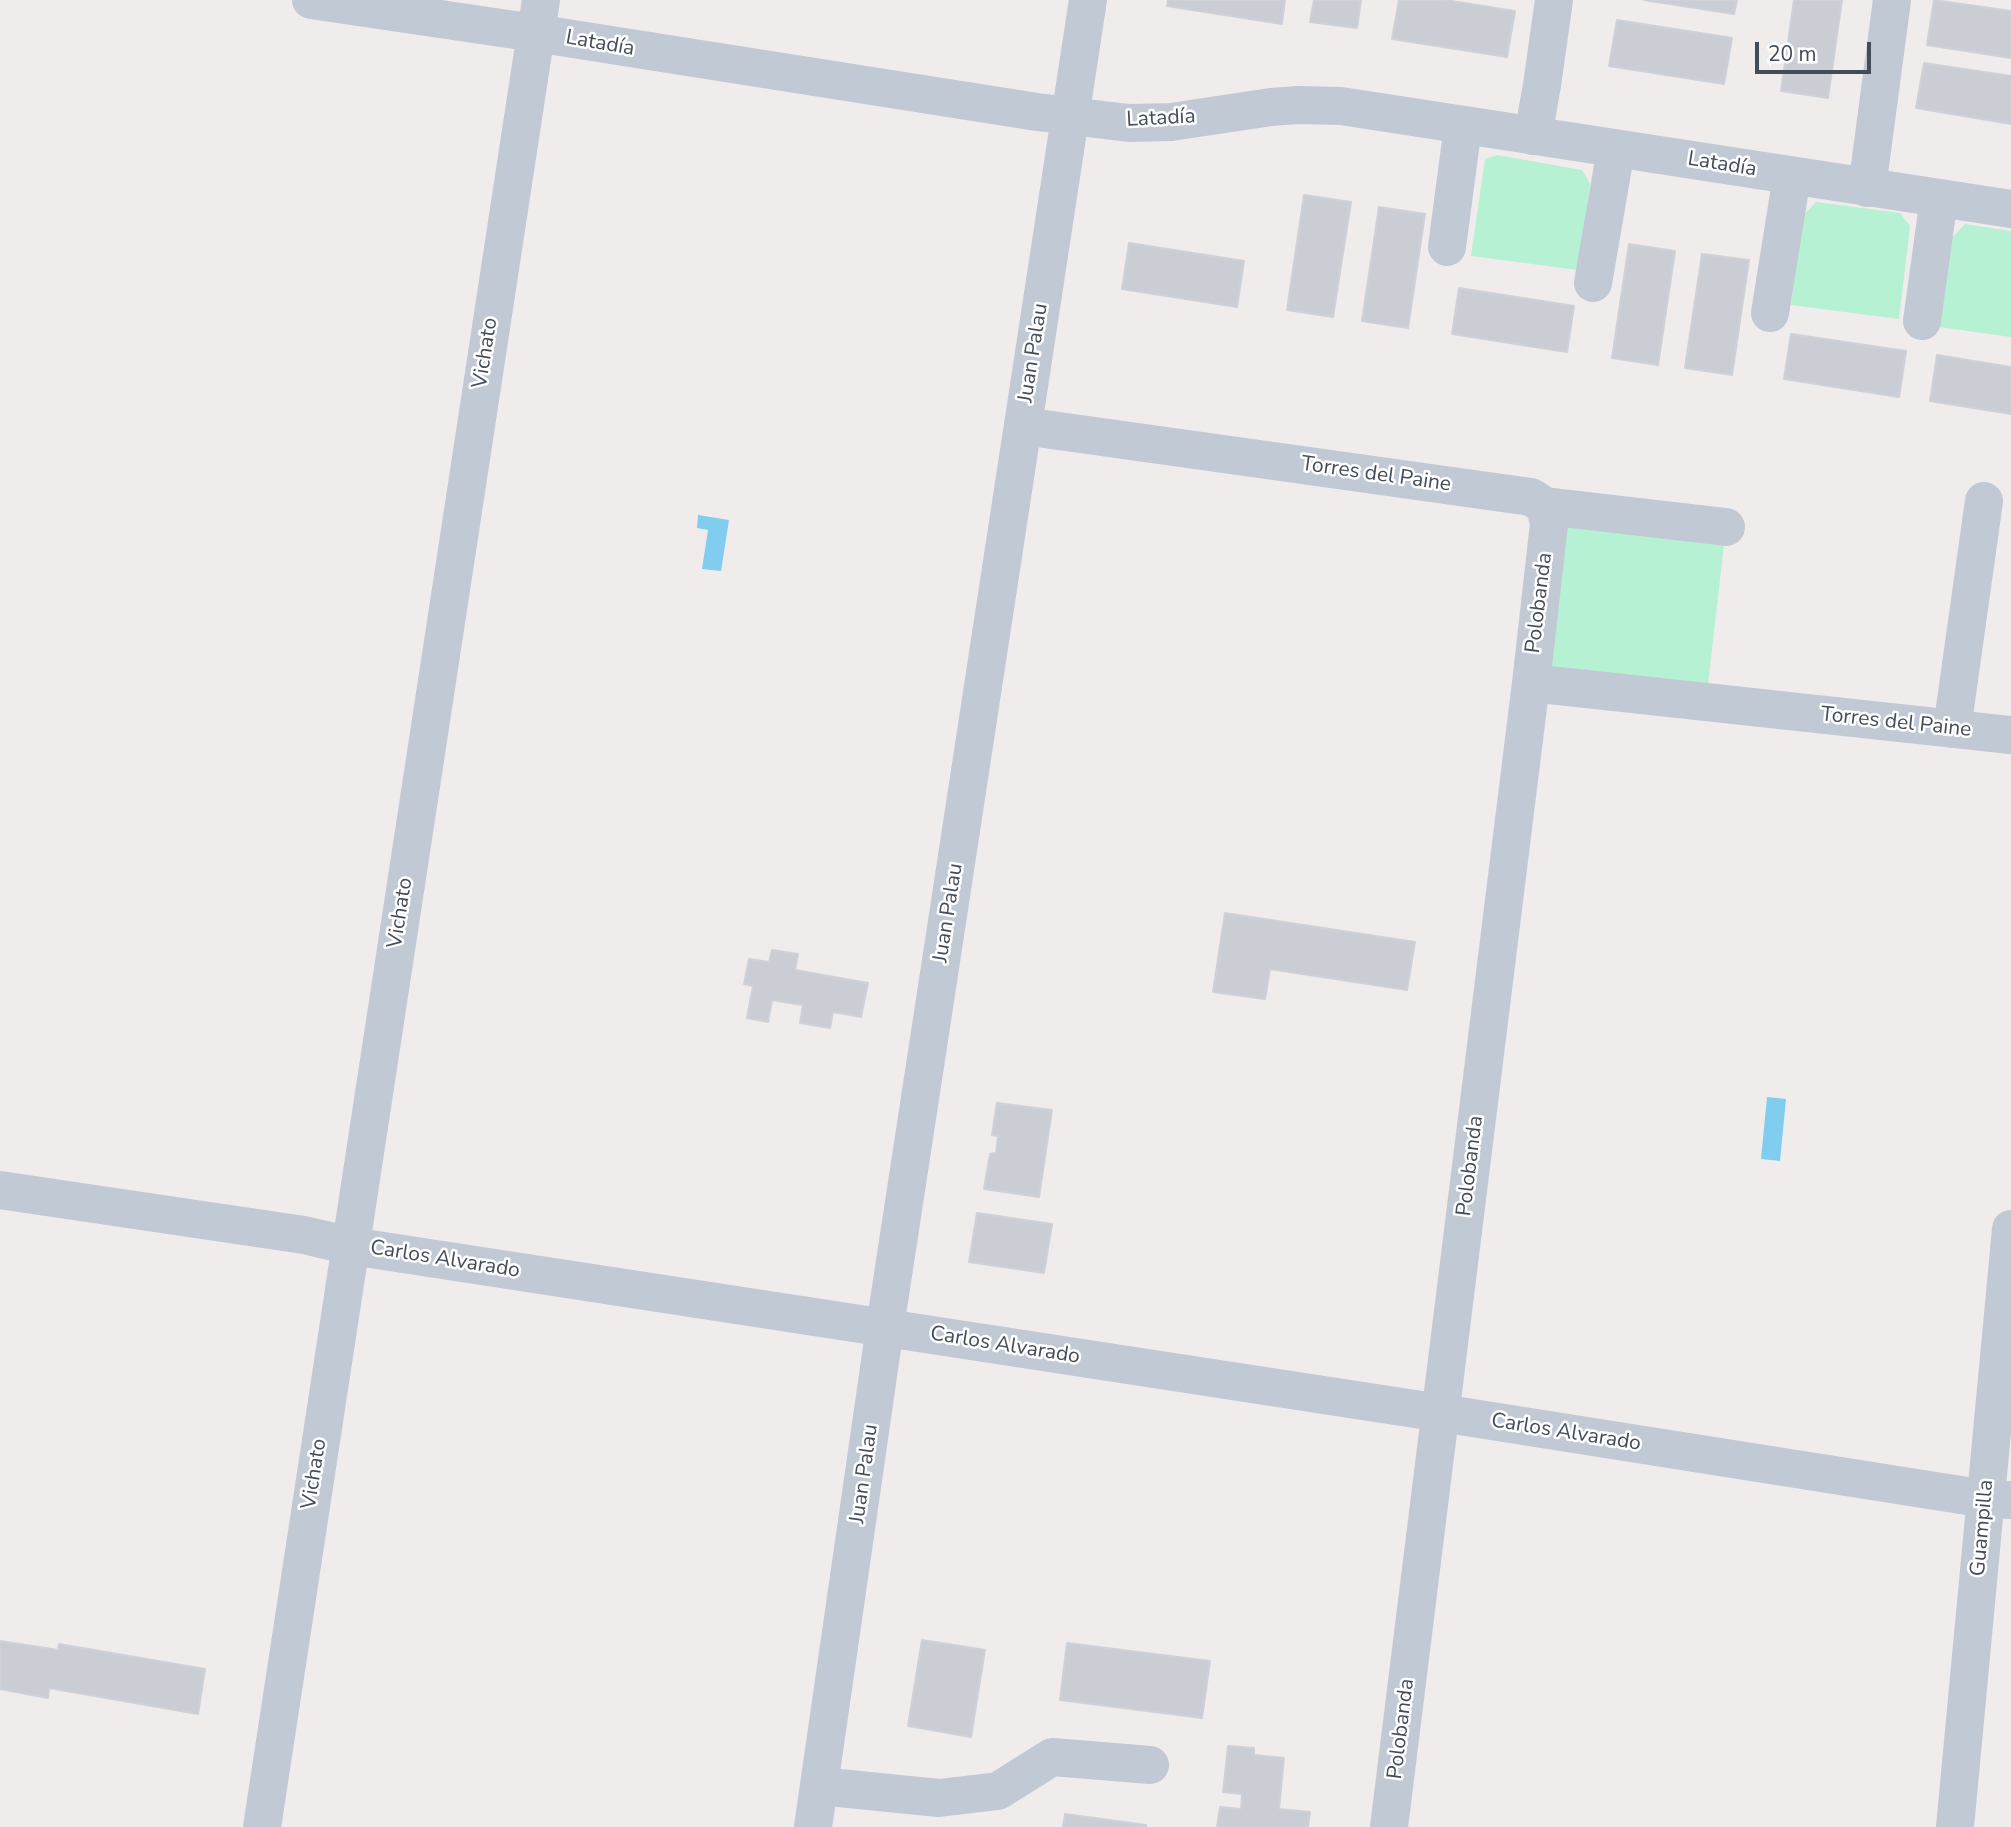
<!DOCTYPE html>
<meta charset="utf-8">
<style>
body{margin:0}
#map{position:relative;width:2011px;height:1827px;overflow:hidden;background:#efeceb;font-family:"Nunito Sans",sans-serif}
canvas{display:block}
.scale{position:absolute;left:1755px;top:42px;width:116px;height:32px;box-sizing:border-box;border:4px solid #434d5a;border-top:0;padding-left:9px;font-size:21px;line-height:24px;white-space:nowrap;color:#434d5a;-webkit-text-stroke:5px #fff;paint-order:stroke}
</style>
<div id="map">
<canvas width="2011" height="1827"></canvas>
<div class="scale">20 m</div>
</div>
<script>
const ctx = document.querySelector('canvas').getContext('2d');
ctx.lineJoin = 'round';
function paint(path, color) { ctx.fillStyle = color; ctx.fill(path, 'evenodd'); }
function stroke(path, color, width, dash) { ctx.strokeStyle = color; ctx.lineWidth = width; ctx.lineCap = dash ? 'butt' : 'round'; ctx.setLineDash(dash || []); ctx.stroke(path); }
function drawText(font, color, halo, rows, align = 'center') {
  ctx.font = font + ' "Nunito Sans",sans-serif'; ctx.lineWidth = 5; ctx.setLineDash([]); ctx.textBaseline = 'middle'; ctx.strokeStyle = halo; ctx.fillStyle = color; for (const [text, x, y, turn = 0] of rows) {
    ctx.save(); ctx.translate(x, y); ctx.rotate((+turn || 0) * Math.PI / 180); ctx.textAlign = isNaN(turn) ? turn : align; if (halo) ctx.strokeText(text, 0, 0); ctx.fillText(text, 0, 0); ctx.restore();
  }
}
const green = new Path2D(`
 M1497 155 1582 170 1590 184 1578 270 1471 256 1485 159Z
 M1816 202 1900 213 1910 226 1899 319 1791 305 1802 217Z
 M1965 224 2011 231V337L1939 327 1951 239Z
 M1545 506 1726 527 1706 702 1531 683Z`);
const water = new Path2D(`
 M698 515 729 520 721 571 702 569 708 530 697 528Z
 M1767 1097 1786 1099 1780 1161 1761 1159Z`);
const building = new Path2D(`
 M1168 0H1285L1282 24 1167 6Z
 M1314 0H1361L1357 28 1310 22Z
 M1399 0H1445L1515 11 1507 57 1392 39Z
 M1644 0H1737L1734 14Z
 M1794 0H1842L1828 98 1781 91Z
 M1934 0 2011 11V58L1927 45Z
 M1617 20 1732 38 1724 84 1609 66Z
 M1924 63 2011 76V124L1916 108Z
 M1304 195 1351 202 1333 317 1287 310Z
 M1379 207 1425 214 1408 328 1362 321Z
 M1129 243 1244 261 1237 307 1122 289Z
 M1629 244 1675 251 1658 365 1612 358Z
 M1702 254 1749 260 1732 375 1685 368Z
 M1459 288 1574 306 1567 352 1452 334Z
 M1791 334 1906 351 1899 397 1784 379Z
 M1937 355 2011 367V414L1930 401Z
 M1225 913 1415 942 1407 990 1270 969 1265 999 1213 992Z
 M772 950 798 954 795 970 868 983 861 1017 833 1012 830 1028 800 1023 803 1005 772 1000 768 1022 747 1018 753 986 744 984 749 959 769 962Z
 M997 1103 1052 1110 1039 1197 984 1189 990 1154 996 1153 998 1136 992 1135Z
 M977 1213 1052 1224 1044 1273 969 1262Z
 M922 1640 985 1650 971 1737 908 1726Z
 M0 1641 58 1650 59 1644 205 1669 198 1714 49 1688 48 1698 0 1689Z
 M1067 1643 1210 1661 1202 1718 1060 1700Z
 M1228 1746 1254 1748V1755L1284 1758 1279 1809 1310 1812 1308 1827H1217L1220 1807 1241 1809 1242 1794 1223 1792Z
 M1065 1814 1146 1825V1827H1063Z`);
const minor = new Path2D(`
 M311 0 535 33 1037 112 1129 123 1171 122 1271 107 1298 105 1341 106 2011 209
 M1533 136 1542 85 1554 0
 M1867 188 1892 0
 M1447 247 1463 126
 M1593 283 1616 149
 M1770 313 1792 176
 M1922 321 1939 198
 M1023 426 1531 497 1545 506 1726 527
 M1531 683 2011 735
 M1952 729 1984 501
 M0 1190 304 1235 351 1246 1441 1413 1986 1499 2011 1500
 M819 1786 939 1798 998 1791 1052 1757 1150 1765
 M262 1827 541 0
 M813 1827 885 1327 1088 0
 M1389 1827 1531 683 1549 524 1545 506
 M1955 1827 2011 1229`);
const streetNames = [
 ["Latadía",600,44,10],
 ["Latadía",1161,119,-3],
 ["Latadía",1722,165,9],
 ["Vichato",486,353,-81],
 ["Juan Palau",1034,353,-81],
 ["Torres del Paine",1376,475,8],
 ["Polobanda",1540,603,-83],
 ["Torres del Paine",1896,723,6],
 ["Vichato",401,913,-81],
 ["Juan Palau",949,913,-81],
 ["Polobanda",1471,1166,-83],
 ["Carlos Alvarado",445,1260,9],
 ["Carlos Alvarado",1005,1346,9],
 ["Carlos Alvarado",1566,1433,9],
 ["Vichato",315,1474,-81],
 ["Juan Palau",865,1474,-82],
 ["Guampilla",1983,1528,-85],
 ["Polobanda",1402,1729,-83]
];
paint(green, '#b6f1d3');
paint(water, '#80cdf0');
paint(building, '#cacdd4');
stroke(building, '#cfd1d8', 2);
stroke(minor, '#c1c9d5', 38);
drawText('21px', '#434d5a', '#fff', streetNames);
</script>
